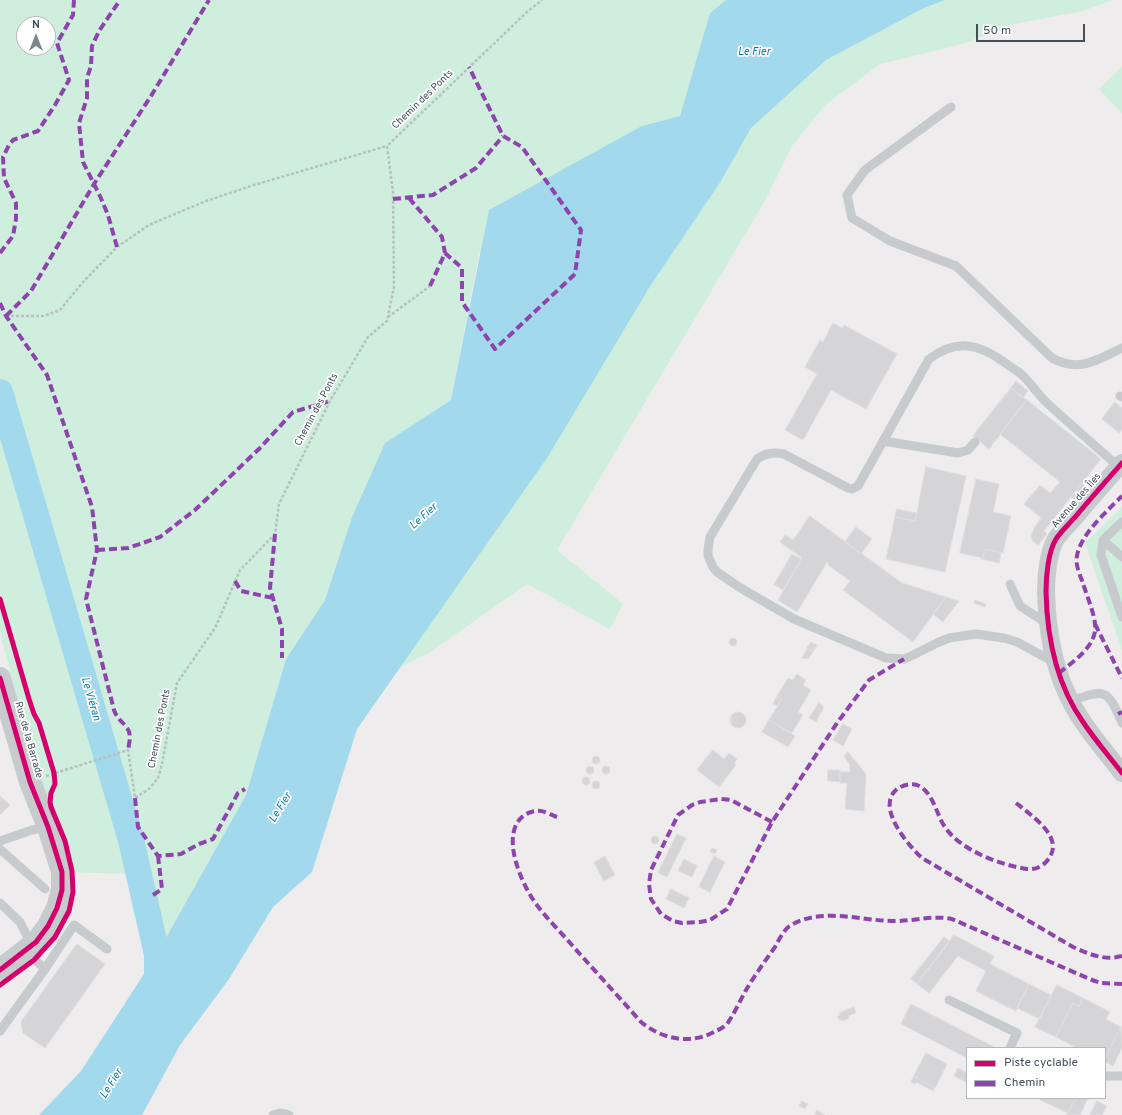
<!DOCTYPE html>
<meta charset="utf-8">
<style>
body{margin:0}
#map{position:relative;width:1122px;height:1115px;overflow:hidden;background:#eeecec;font-family:Overpass,sans-serif}
canvas{display:block}
.legend{position:absolute;left:966px;top:1047px;width:140px;height:52px;box-sizing:border-box;background:#fff;border:1px solid #b4b8bd;margin:0;padding:5px 7px;list-style:none;font-size:12px;color:#434e59}
.legend li{display:flex;align-items:center;gap:8px;height:20px}
.legend b{width:20px;border:1px solid #b4b8bd}
.north{position:absolute;left:16px;top:16px;width:40px;height:40px;box-sizing:border-box;background:#fff;border:1px solid #b4b8bd;border-radius:50%;rotate:0deg;font-size:11px;font-weight:700;line-height:16px;text-align:center;color:#434e59}
.north::after{content:'';display:block;margin:auto;width:14px;height:18px;background:#7f858c;clip-path:polygon(50% 0,100% 100%,50% 72%,0 100%)}
.scale{position:absolute;left:976px;top:24px;width:109px;height:18px;box-sizing:border-box;border:2px solid #434e59;border-top:0;padding-left:5px;font-size:12px;line-height:14px;white-space:nowrap;color:#434e59;-webkit-text-stroke:3px #fff;paint-order:stroke}
</style>
<div id="map">
<canvas width="1122" height="1115"></canvas>
<ul class="legend">
<li><b style="height:5px;background:#d6006c"></b>Piste cyclable</li>
<li><b style="height:5px;background:#8e44ad"></b>Chemin</li>
</ul>
<div class="north">N</div>
<div class="scale">50 m</div>
</div>
<script>
const ctx = document.querySelector('canvas').getContext('2d');
ctx.lineJoin = 'round';
function paint(path, color) { ctx.fillStyle = color; ctx.fill(path, 'evenodd'); }
function stroke(path, color, width, dash) { ctx.strokeStyle = color; ctx.lineWidth = width; ctx.lineCap = dash ? 'butt' : 'round'; ctx.setLineDash(dash || []); ctx.stroke(path); }
function drawText(font, color, halo, rows, align = 'center') {
  ctx.font = font + ' Overpass,sans-serif'; ctx.lineWidth = 3.5; ctx.setLineDash([]); ctx.textBaseline = 'middle'; ctx.strokeStyle = halo; ctx.fillStyle = color; for (const [text, x, y, turn = 0] of rows) {
    ctx.save(); ctx.translate(x, y); ctx.rotate((+turn || 0) * Math.PI / 180); ctx.textAlign = isNaN(turn) ? turn : align; if (halo) ctx.strokeText(text, 0, 0); ctx.fillText(text, 0, 0); ctx.restore();
  }
}
const green = new Path2D(`
 M0 0H726L710 13 680 116 642 126 479 254 451 400 385 443 352 517 325 600 286 659 246 795 159 951 137 874 62 872 0 633ZM24 24H48V48H24Z
 M945 0H1112L1083 11 1009 25 963 44 880 64 825 105 792 146 766 199 557 550 623 604 610 629 527 584 430 652 400 667 439 611 649 288 721 181 751 128 826 60 924 8Z
 M1122 67V113L1099 89Z
 M1122 507V650L1085 543Z`);
const water = new Path2D(`
 M726 0H945L924 8 826 60 751 128 721 181 649 288 547 458 357 729 312 872 273 907 229 979 180 1045 142 1115H39L81 1071 157 954 246 795 286 659 325 600 352 517 385 443 451 400 489 210 642 126 680 116 710 13Z`);
const river = new Path2D(`
 M0 392 131 840 157 954V989`);
const building = new Path2D(`
 M833 323 842 328 844 325 897 354 866 409 831 390 803 440 785 430 817 374 805 367 820 340 823 342Z
 M1016 381 1028 391 1023 398 1011 388Z
 M1011 388 1027 400 989 449 973 436Z
 M1027 400 1101 459 1044 531 1047 534 1038 545 1033 541 1031 536 1035 526 1041 518 1024 504 1040 485 1050 493 1060 482 1000 434Z
 M1115 402 1122 408V429L1119 433 1102 419Z
 M926 467 966 476 945 572 886 559 895 517 915 521Z
 M976 479 999 484 993 512 1011 516 1003 553 985 549 983 558 960 553Z
 M1082 483 1089 489 1078 502 1071 497Z
 M897 509 917 513 915 521 895 517Z
 M810 516 902 583 946 597 913 642 843 590 850 581 828 565 829 563 827 562 797 612 778 600 802 558 780 542 785 535 793 540Z
 M856 527 872 539 861 554 845 542Z
 M985 549 1001 553 999 563 981 559V557L983 558Z
 M792 554 801 559 783 590 774 585Z
 M946 597 959 601 943 622 933 614Z
 M975 600 986 604 985 607 974 603Z
 M729 642a4 4 0 1 1 8 0a4 4 0 1 1-8 0Z
 M811 642 817 645 813 652 807 648Z
 M808 648 813 652 808 659 806 658 805 659 802 658Z
 M797 674 806 680 803 685 811 690 798 712 803 715 792 733 769 720 782 699 777 696 788 678 793 680Z
 M777 696 782 699 777 706 773 704Z
 M819 703 824 707 816 722 809 718Z
 M730 720a8 8 0 1 1 16 0a8 8 0 1 1-16 0Z
 M769 720 795 736 788 747 762 732Z
 M843 724 852 729 843 746 833 740Z
 M713 750 724 759 729 753 737 759 734 764 736 765 719 787 697 770Z
 M848 752 866 774 864 811 845 809 847 783H840V772H850V765L844 756Z
 M592 760a4 4 0 1 1 8 0a4 4 0 1 1-8 0Z
 M586 770a4 4 0 1 1 8 0a4 4 0 1 1-8 0Z
 M602 770a4 4 0 1 1 8 0a4 4 0 1 1-8 0Z
 M828 770H840V782L828 781Z
 M582 781a4 4 0 1 1 8 0a4 4 0 1 1-8 0Z
 M592 785a4 4 0 1 1 8 0a4 4 0 1 1-8 0Z
 M0 796 10 805 0 815Z
 M677 834 686 838 667 877 658 873Z
 M651 840a4 4 0 1 1 8 0a4 4 0 1 1-8 0Z
 M712 848 717 850 715 854 710 852Z
 M605 856 615 875 604 881 594 863Z
 M714 856 725 862 710 892 699 887Z
 M684 859 697 866 692 877 678 871Z
 M671 889 689 898 684 908 666 899Z
 M954 935 994 956 990 964 1029 984 1016 1011 976 991 986 971 958 956 929 993 917 984Z
 M944 937 950 941 917 984 911 979Z
 M77 944 105 964 45 1048 23 1033 21 1022Z
 M1029 984 1051 995 1040 1019 1017 1008Z
 M1057 985 1083 998 1079 1006 1073 1003 1056 1037 1035 1027Z
 M1083 998 1110 1012 1106 1019 1121 1027 1105 1059V1048H1077L1056 1037 1073 1003 1079 1006Z
 M911 1004 994 1047 993 1048H967V1058L901 1024Z
 M854 1007 856 1013 848 1016 849 1018 842 1021 841 1020H839L837 1016 840 1015 839 1013Z
 M1121 1027 1122 1048 1113 1066 1105 1062V1059Z
 M926 1053 947 1064 935 1088 914 1076Z
 M958 1068 967 1073 966 1082 954 1076Z
 M914 1076 935 1088 933 1091 916 1082 915 1084 911 1082Z
 M1041 1098H1076L1068 1113 1040 1100Z
 M1076 1098H1088L1080 1115H1067Z
 M802 1101 808 1104 805 1109 799 1106Z
 M1097 1101 1107 1106 1102 1115H1090Z
 M817 1110 825 1115H815Z`);
const path = new Path2D(`
 M6 316H44L60 310 83 282 117 247 149 225 206 201 254 185 387 146
 M388 317 430 286
 M46 776 128 750 135 798 149 789 158 778 162 764 177 683 215 628 240 570 275 534 279 504 330 401 368 337 387 321 394 287 393 192 387 146 527 12 542 0`);
const service = new Path2D(`
 M951 107 865 170 847 195 852 218 890 241 956 266 1052 358C1079 373 1097 360 1122 348
 M1120 396 1122 397
 M883 441 958 453 968 450 975 442
 M1122 522 1103 540 1101 555 1122 617
 M1103 540 1122 557
 M1010 584 1020 606 1048 624
 M1056 663 1017 642 1004 638 976 634 949 638 937 643 909 657 904 659 886 658 794 619 739 587 717 572 713 567 708 556V550L710 537 757 459C766 453 773 452 784 454L848 488 852 489 858 486 929 359C956 339 977 343 1004 362 1009 366 1016 370 1021 374 1030 382 1037 393 1046 402 1070 424 1094 445 1119 467
 M1070 701C1106 689 1107 688 1122 723
 M0 841 32 830 48 827
 M0 849 45 889
 M0 903 20 922 32 946
 M25 951 45 969 74 925 107 949
 M949 1000 1017 1033 1010 1048
 M0 1031 45 969
 M1105 1076H1122
 M273 1115 280 1113 289 1115`);
const minor = new Path2D(`
 M1122 463C1107 480 1091 498 1076 516 1070 523 1061 531 1056 539 1048 552 1046 577 1046 592 1047 637 1057 685 1083 722 1095 740 1109 756 1122 773`);
const tertiary = new Path2D(`
 M0 678 30 782 48 827 62 872V890L57 908 48 926 36 942 0 970`);
const quiet = new Path2D(`
 M409 198 442 237 445 253
 M393 199 433 195 476 168 503 136
 M117 247 108 215 100 196 83 162 79 123 87 98V78L91 66 92 46 99 31 120 0
 M0 253 13 236 16 219V203L4 178 3 157 9 145 13 140 38 131 55 105 69 80 57 43 73 15 74 0
 M430 286 445 253 462 268V302L495 349 575 274 581 230 522 147 503 136 469 67
 M0 303 6 316 47 375 92 507 97 550 86 599 114 710C117 719 122 721 127 728 132 734 129 744 128 750
 M6 316 31 291 94 184 151 96 209 0
 M275 534 270 588 282 629V658
 M97 550 128 548 160 537 195 510 260 448 293 412 330 401
 M235 581 241 591 273 598
 M1095 624 1122 678
 M1059 673C1074 661 1098 645 1095 624 1094 612 1086 594 1083 583 1080 575 1075 565 1077 556 1080 535 1107 511 1122 496
 M1118 714 1122 712
 M135 798 138 827 158 856 181 854 199 844 213 839 238 793 245 789
 M1016 803C1032 816 1068 839 1046 862 1041 867 1034 870 1027 869 1000 865 960 850 945 827 936 815 934 792 917 785 911 783 903 785 897 789 875 807 908 845 922 858L1073 947C1089 954 1104 961 1122 956
 M557 817C551 815 543 810 537 811 531 811 525 814 521 818 502 837 520 879 532 898 543 915 558 929 571 944 594 970 618 996 641 1022 662 1039 689 1045 714 1032 718 1030 723 1028 727 1024 733 1016 741 999 746 990 755 975 765 961 775 947 779 940 784 929 791 925 824 907 860 921 895 921 916 921 932 915 952 919L1092 980 1101 983 1122 984
 M772 822 731 800 721 799 700 802 692 805 678 815 651 870 649 884 651 899 661 914 673 921 682 923 700 922 710 920 727 909 772 822 837 723 869 680 904 659
 M153 895 162 889 158 856`);
const cycleway = new Path2D(`
 M1122 463C1107 480 1091 498 1076 516 1070 523 1061 531 1056 539 1048 552 1046 577 1046 592 1047 637 1057 685 1083 722 1095 740 1109 756 1122 773
 M0 599 29 699 34 714 39 723 54 773 55 784 51 793 50 802 51 807 65 841 72 871 73 892 69 911 55 937 34 960 0 985
 M0 678 30 782 48 827 62 872V890L57 908 48 926 36 942 0 970`);
const streetNames = [
 ["Chemin des Ponts",423,100,-44],
 ["Chemin des Ponts",317,410,-62],
 ["Avenue des Îles",1077,501,-49],
 ["Chemin des Ponts",160,729,-79],
 ["Rue de la Barrade",28,740,74]
];
const waterNames = [
 ["Le Fier",754,53],
 ["Le Fier",424,517,-42],
 ["Le Viéran",90,699,74],
 ["Le Fier",281,808,-58],
 ["Le Fier",112,1084,-58]
];
paint(green, '#cfeedd');
paint(water, '#a2d9ed');
stroke(river, '#a2d9ed', 26);
paint(building, '#d5d4d7');
stroke(building, '#dfdedf', 1);
stroke(path, '#b5c2bf', 2.5, [3, 2]);
stroke(service, '#c8cbcd', 9);
stroke(minor, '#c8cbcd', 18);
stroke(tertiary, '#c8cbcd', 22);
stroke(quiet, '#8e44ad', 4, [8, 4]);
stroke(cycleway, '#d6006c', 5);
drawText('10px', '#434e59', '#fff', streetNames);
drawText('italic 11px', '#077da9', '#fff', waterNames);
</script>
